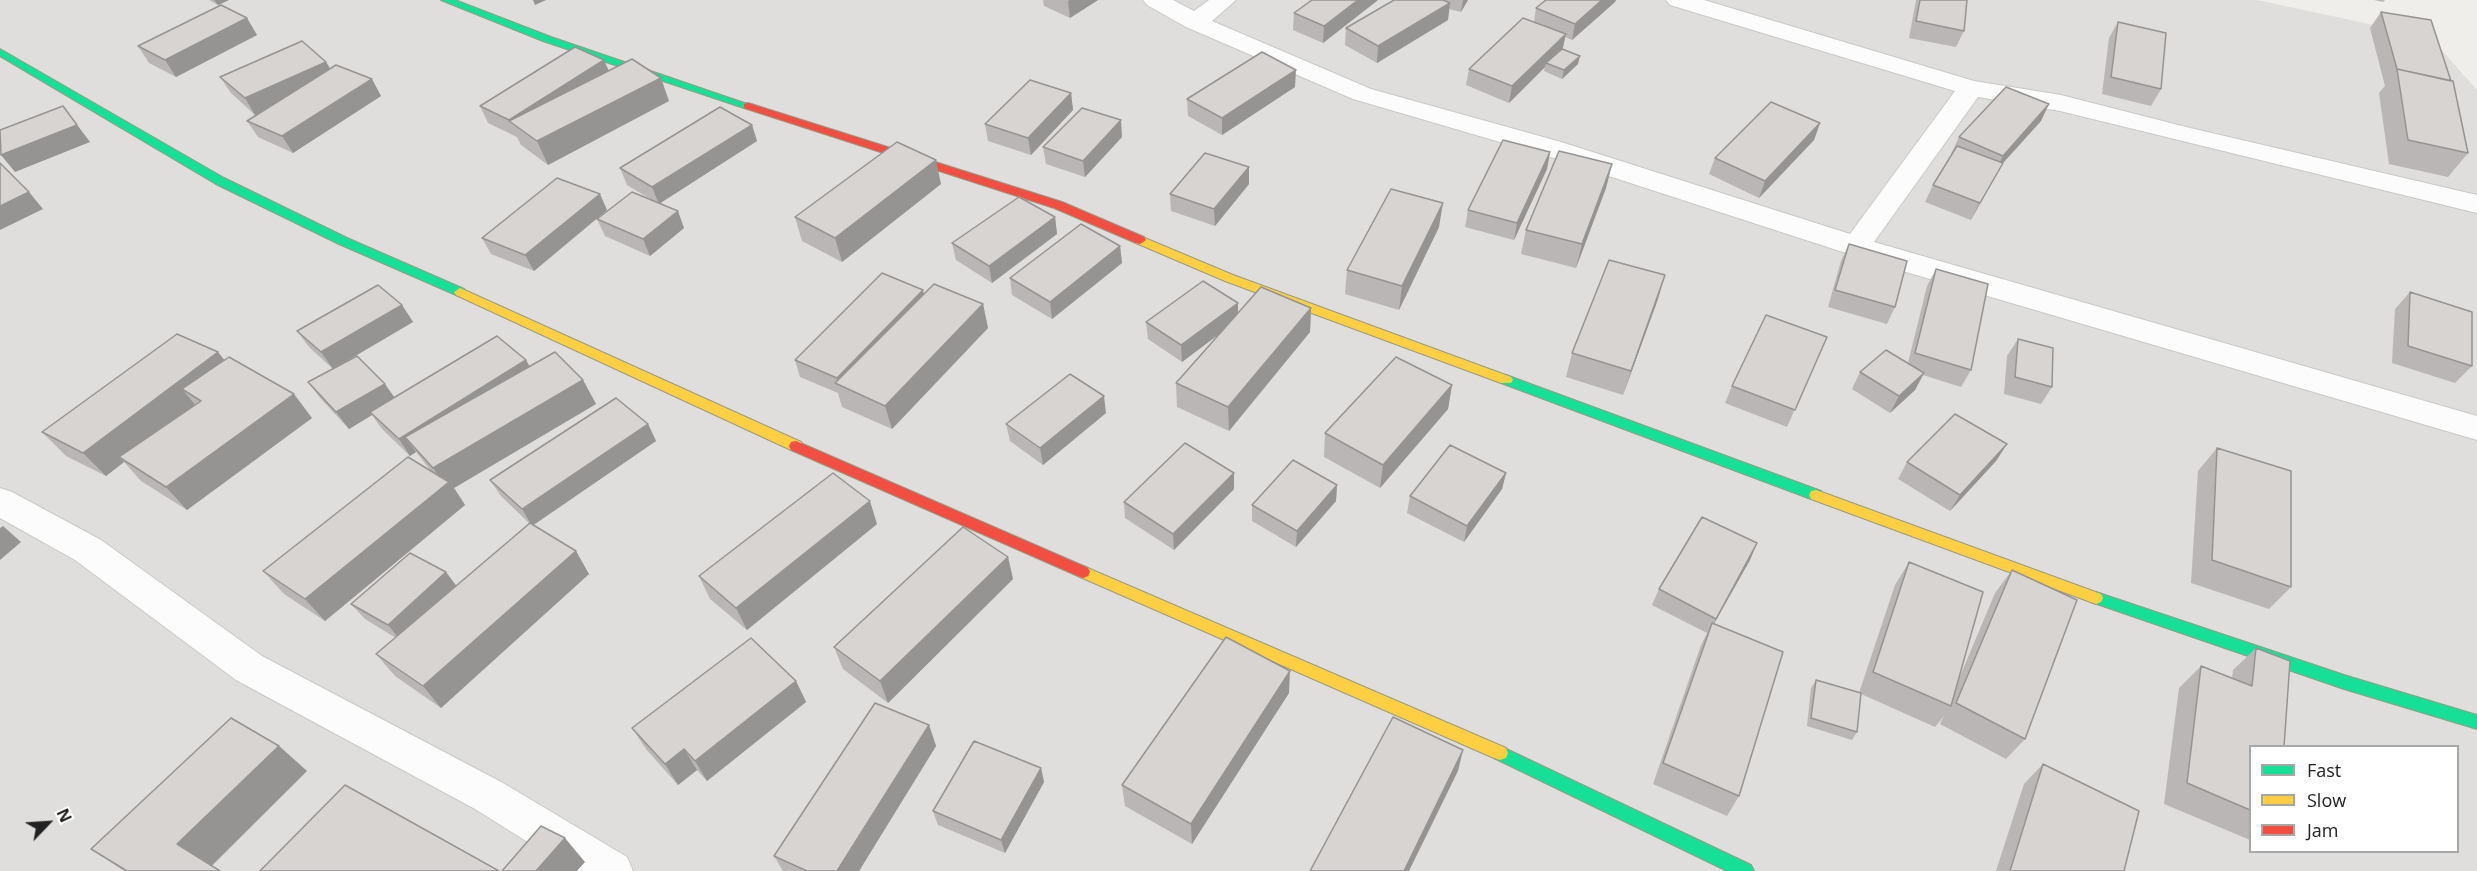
<!DOCTYPE html>
<style>
body{margin:0}
#map{position:relative;width:2477px;height:871px;overflow:hidden;background:#f0eeeb;font-family:"Open Sans",sans-serif}
canvas{display:block}
.legend{position:absolute;left:2249px;top:745px;width:210px;height:108px;box-sizing:border-box;background:#fff;border:2px solid #a7a7a7;margin:0;padding:8px 10px;list-style:none;font-size:18px;color:#222}
.legend li{display:flex;align-items:center;gap:12px;height:30px}
.legend b{width:30px;border:2px solid #a7a7a7}
.north{position:absolute;left:18px;top:793px;width:60px;height:60px;-webkit-text-stroke:4px #fff;paint-order:stroke;rotate:65deg;font-size:16px;font-weight:700;line-height:24px;text-align:center;color:#222}
.north::after{content:'';display:block;margin:auto;width:21px;height:27px;background:#222;clip-path:polygon(50% 0,100% 100%,50% 72%,0 100%)}
</style>
<div id="map">
<canvas width="2477" height="871"></canvas>
<ul class="legend">
<li><b style="height:8px;background:#16e098"></b>Fast</li>
<li><b style="height:8px;background:#ffcf43"></b>Slow</li>
<li><b style="height:8px;background:#f24e42"></b>Jam</li>
</ul>
<div class="north">N</div>
</div>
<script>
const ctx = document.querySelector('canvas').getContext('2d');
ctx.lineJoin = 'round';
function paint(path, color) { ctx.fillStyle = color; ctx.fill(path, 'evenodd'); }
function stroke(path, color, width, dash) { ctx.strokeStyle = color; ctx.lineWidth = width; ctx.lineCap = dash ? 'butt' : 'round'; ctx.setLineDash(dash || []); ctx.stroke(path); }
const residential = new Path2D(`
 M0 0H2257L2430 37 2477 90V871H0ZM2250 746H2458V852H2250Z`);
const street = new Path2D(`
 M1143 0H1173L1194 11 1209 0H1236L1212 21 1371 89 1561 142 1850 234 1955 91 1670 5 1666 0H1704L1974 81 2061 95 2186 127 2477 195V213L2060 111 1978 97 1874 242 2477 416V440L1889 267 1541 154 1353 99 1186 27 1147 5Z
 M0 488 12 492 101 540 262 656 503 783 627 857 633 871H574L475 809 236 680 75 560 0 518Z`);
const fast = new Path2D(`
 M441 0H455L551 37 753 106 752 108H744L543 41Z
 M0 49 224 178 347 238 464 289 466 292 460 296 456 295 339 244 216 184 0 56Z
 M1506 375 1821 491 1823 495 1821 499H1811L1501 383 1499 380Z
 M2096 592 2344 675 2477 715V729L2344 689 2091 602 2089 598 2091 594Z
 M1500 746 1751 865 1754 871H1727L1494 758 1492 753 1494 748Z`);
const slow = new Path2D(`
 M1140 236 1233 275 1511 377 1513 380 1511 383H1501L1225 281 1136 243 1134 240Z
 M460 288 801 442 803 446 801 450H791L456 295 454 292Z
 M1816 490 2101 594 2103 598 2101 602 2096 604 1811 499 1809 495 1811 491Z
 M1083 566 1506 748 1508 753 1506 758 1500 760 1494 758 1078 576 1076 572 1078 568Z`);
const jam = new Path2D(`
 M748 103 1062 202 1144 237 1146 240 1140 244 1136 243 1054 208 744 108V104Z
 M796 441 1088 568 1090 572 1088 576 1083 578 1078 576 791 450 789 446 791 442Z`);
const wall = new Path2D(`
 M209 0H229L218 5Z
 M1043 0H1098L1070 18 1044 6Z
 M1378 0 1323 43 1293 30 1294 13Z
 M1394 0H1468L1461 12 1449 9 1448 20 1377 63 1345 45 1346 28Z
 M1546 0H1616L1615 2 1572 40 1565 37 1563 49 1578 64 1562 79 1544 71 1545 67 1509 103 1466 85 1469 69 1534 22 1536 8Z
 M1916 0H1967L1964 31 1956 47 1909 38Z
 M2374 0H2385L2383 2Z
 M2381 12 2468 153 2448 177 2389 164 2379 93 2385 86 2370 28Z
 M2118 22 2161 89 2151 106 2102 94 2109 38Z
 M257 35 176 77 149 63 138 46Z
 M326 62 330 69 381 96 293 153 258 137 247 121 255 115 231 93 220 77Z
 M608 71 669 101 548 165 521 145 517 137 488 123 480 106Z
 M1295 87 1222 135 1188 116 1187 99Z
 M1071 93 1073 110 1031 155 988 141 985 124Z
 M2041 121 2002 164 1971 220 1925 202 1933 185 1952 155 1951 154 1959 137Z
 M1820 123 1814 140 1759 198 1709 174 1715 158Z
 M752 125 757 141 660 203 684 228 650 256 605 236 597 219 652 200 627 185 620 168Z
 M1122 137 1085 177 1046 164 1043 147Z
 M1550 152 1547 169 1514 240 1465 227 1468 210Z
 M1612 164 1606 188 1576 268 1521 254 1526 230Z
 M1249 167V184L1215 226 1171 211 1170 194Z
 M941 184 842 262 802 241 795 217Z
 M607 210 534 271 491 254 482 238Z
 M1055 217 1057 234 992 283 956 260 952 243Z
 M1439 227 1399 310 1345 294 1347 270Z
 M1849 244 1895 307 1887 324 1828 307 1841 261Z
 M1120 246 1122 263 1052 319 1012 295 1010 278Z
 M1936 269 1971 370 1961 387 1923 375 1915 390 1890 413 1852 389 1860 372 1908 363 1927 286Z
 M2410 292 2472 366 2455 383 2392 363 2395 309Z
 M924 294 983 304 988 328 892 429 842 407 838 393 800 377 795 360Z
 M1658 299 1623 395 1566 377 1572 353Z
 M1238 303V313L1311 308 1310 332 1229 431 1177 407 1176 383 1220 333 1182 362 1148 339 1146 322Z
 M402 305 413 322 338 366 394 398 526 360 529 366 583 380 596 404 454 488 465 505 325 621 284 594 263 571 431 471 416 452 410 456 382 429 372 415 349 429 321 399 308 382 333 369 309 347 297 331Z
 M1827 337 1787 427 1725 403 1732 386Z
 M2018 339 2052 387 2041 404 2004 394 2007 356Z
 M224 360 312 418 187 510 141 481 124 462 106 476 66 456 42 432Z
 M1452 385 1448 409 1380 488 1324 457 1325 433Z
 M1106 413 1043 465 1010 441 1006 424Z
 M648 424 656 441 533 525 589 574 441 708 395 676 376 654 396 638 365 619 351 604 456 586 530 524 501 496 490 480Z
 M2007 444 1996 461 1950 511 1898 479 1907 462Z
 M2217 448 2291 587 2269 609 2191 583 2198 471Z
 M1506 473 1502 489 1464 542 1407 513 1410 496Z
 M1337 485 1336 501 1296 547 1252 521V505Z
 M1234 489 1174 550 1125 518 1124 502Z
 M877 524 747 630 710 599 699 576Z
 M1757 543 1750 560 1714 624 1739 796 1727 816 1653 784 1701 645 1707 633 1652 605 1659 589Z
 M1008 557 1013 579 888 703 843 669 834 647Z
 M1909 562 1958 681 1995 593 2012 570 2025 739 2006 759 1940 724 1944 716 1935 727 1861 694 1857 732 1852 740 1807 726 1811 688 1816 680 1859 693 1895 585Z
 M2256 648 2250 747V840L2164 804 2179 688 2201 666 2232 679 2233 670Z
 M796 681 806 702 707 781 697 770 678 785 646 749 632 728Z
 M1289 693 1192 844 1125 806 1122 785Z
 M929 725 936 746 859 871H783L774 856Z
 M279 746 307 771 212 866 220 871H124L91 849Z
 M2043 764 2124 871H1996L2024 784Z
 M1041 768 1044 782 1005 853 938 825 933 811Z`);
const shadedWall = new Path2D(`
 M214 0H229L218 5Z
 M533 0H546L535 5Z
 M1070 0H1098L1070 18 1068 1Z
 M1358 0H1378L1323 43 1324 26Z
 M1463 0H1468L1461 12Z
 M1602 0H1616L1615 2 1572 40 1575 24Z
 M1450 3 1448 20 1377 63 1378 46Z
 M247 18 257 35 176 77 165 60Z
 M1566 34 1562 51 1546 63 1545 67 1509 103 1512 86Z
 M1580 56 1578 64 1562 79 1564 70Z
 M604 60 611 76 509 121V120Z
 M326 62 336 78 255 115 245 98Z
 M1296 70 1295 87 1222 135V118Z
 M661 78 669 101 548 165 537 141Z
 M372 79 381 96 293 153 282 136Z
 M1071 93 1073 110 1031 155 1028 138Z
 M2049 104 2041 121 2002 164 1971 220 2003 156Z
 M63 106 90 142 15 172 1 155Z
 M1121 120 1122 137 1085 177 1083 161Z
 M1820 123 1814 140 1759 198 1765 181Z
 M752 125 757 141 659 204 652 187Z
 M1550 152 1547 169 1514 240 1517 223Z
 M936 160 941 184 842 262 835 238Z
 M1612 164 1606 188 1576 268 1582 244Z
 M1249 167V184L1215 226 1214 209Z
 M29 192 43 209 0 230V206Z
 M600 194 607 210 534 271 525 255Z
 M1443 203 1439 227 1399 310 1402 286Z
 M678 211 684 228 650 256 643 239Z
 M1055 217 1057 234 992 283 989 266Z
 M1120 246 1122 263 1052 319 1050 302Z
 M1665 275 1658 299 1623 395 1631 371Z
 M923 290 927 307 839 385 837 378Z
 M1238 303V320L1182 362 1181 345Z
 M983 304 988 328 892 429 885 406Z
 M402 305 413 322 333 369 321 352Z
 M1311 308 1310 332 1229 431 1228 407Z
 M218 352 237 376 201 401 182 389 197 407 119 457 124 462 106 476 83 453Z
 M526 360 536 377 405 437 416 452 410 456 399 439Z
 M1924 373 1915 390 1890 413 1899 396Z
 M583 380 596 404 454 488 465 505 325 621 305 599 445 485 433 468Z
 M385 384 397 401 370 412 372 415 349 429 336 412Z
 M1452 385 1448 409 1380 488 1383 465Z
 M294 394 312 418 187 510 166 487Z
 M1104 396 1106 413 1043 465 1040 448Z
 M648 424 656 441 532 526 522 509Z
 M2007 444 1996 461 1950 511 1960 495Z
 M1234 473V489L1174 550 1173 534Z
 M1506 473 1502 489 1464 542 1467 526Z
 M1337 485 1336 501 1296 547 1297 531Z
 M870 501 877 524 747 630 736 608Z
 M3 526 21 542 0 560V528Z
 M1757 543 1750 560 1708 634 1716 619Z
 M576 551 589 574 441 708 423 686Z
 M1008 557 1013 579 888 703 880 681Z
 M446 572 458 588 401 641 388 625Z
 M1290 671 1289 693 1192 844 1191 824Z
 M796 681 806 702 707 781 695 761Z
 M929 725 936 746 859 871H837Z
 M279 746 307 771 209 868 177 844Z
 M684 749 697 770 678 785 665 764Z
 M1463 750 1458 771 1409 871H1404Z
 M1041 768 1044 782 1005 853 1001 840Z
 M565 838 585 862 577 871H536Z`);
const building = new Path2D(`
 M1312 0H1358L1324 26 1294 13Z
 M1394 0H1443L1450 3 1378 46 1346 28Z
 M1546 0H1602L1575 24 1536 8Z
 M1920 0H1967L1964 31 1916 21Z
 M221 5 247 18 165 60 138 46Z
 M2381 12 2431 20 2451 81 2397 69Z
 M1523 18 1566 34 1512 86 1469 69Z
 M2118 22 2166 33 2161 89 2111 77Z
 M302 41 326 62 245 98 220 77Z
 M575 47 604 60 509 120 480 106Z
 M1562 49 1580 56 1564 70 1546 63Z
 M1262 52 1296 70 1222 118 1187 99Z
 M632 59 661 78 537 141 509 121Z
 M336 65 372 79 282 136 247 121Z
 M2397 69 2453 81 2468 153 2408 140Z
 M1030 80 1071 93 1028 138 985 124Z
 M2006 87 2049 104 2003 156 1959 137Z
 M1771 102 1820 123 1765 181 1715 158Z
 M63 106 77 125 1 155 0 130Z
 M720 107 752 125 652 187 620 168Z
 M1082 108 1121 120 1083 161 1043 147Z
 M1503 140 1550 152 1517 223 1468 210Z
 M897 142 936 160 835 238 795 217Z
 M1957 146 2003 163 1980 203 1933 185Z
 M1559 151 1612 164 1582 244 1526 230Z
 M1205 153 1249 167 1214 209 1170 194Z
 M0 163 29 192 0 206Z
 M557 178 600 194 525 255 482 238Z
 M1391 189 1443 203 1402 286 1347 270Z
 M632 192 678 211 643 239 597 219Z
 M1019 197 1055 217 989 266 952 243Z
 M1081 224 1120 246 1050 302 1010 278Z
 M1849 244 1907 261 1895 307 1835 290Z
 M1609 260 1665 275 1631 371 1572 353Z
 M1936 269 1988 284 1971 370 1915 353Z
 M882 273 923 290 837 378 795 360Z
 M1203 281 1238 303 1181 345 1146 322Z
 M934 284 983 304 885 406 835 383Z
 M378 285 402 305 321 352 297 331Z
 M1261 287 1311 308 1228 407 1176 383Z
 M2410 292 2472 312V366L2408 346Z
 M1766 315 1827 337 1795 410 1732 386Z
 M177 334 218 352 83 453 42 432Z
 M497 336 526 360 399 439 370 412Z
 M2018 339 2053 348 2052 387 2015 377Z
 M1886 350 1924 373 1899 396 1860 372Z
 M555 352 583 380 433 468 405 437Z
 M357 356 385 384 336 412 308 382Z
 M229 357 294 394 166 487 119 457 201 401 182 389Z
 M1396 357 1452 385 1383 465 1325 433Z
 M1070 374 1104 396 1040 448 1006 424Z
 M616 398 648 424 522 509 490 480Z
 M1955 414 2007 444 1960 495 1907 462Z
 M1185 443 1234 473 1173 534 1124 502Z
 M1450 445 1506 473 1467 526 1410 496Z
 M2217 448 2291 471V587L2212 560Z
 M408 457 449 482 305 599 263 571Z
 M1293 460 1337 485 1297 531 1252 505Z
 M833 473 870 501 736 608 699 576Z
 M1702 517 1757 543 1716 619 1659 589Z
 M530 523 576 551 423 686 376 654Z
 M963 527 1008 557 880 681 834 647Z
 M410 553 446 572 388 625 351 604Z
 M1909 562 1983 592 1951 706 1873 672Z
 M2012 570 2077 600 2025 739 1956 703Z
 M1712 623 1783 652 1739 796 1663 763Z
 M1226 637 1290 671 1191 824 1122 785Z
 M751 638 796 681 695 761 684 749 665 764 632 728Z
 M2256 648 2290 661 2284 747H2250V810L2187 783 2201 666 2252 686Z
 M1816 680 1861 693 1857 732 1811 718Z
 M875 703 929 725 837 871H807L774 856Z
 M1393 717 1463 750 1404 871H1310Z
 M231 718 279 746 177 844 220 871H127L91 849Z
 M974 741 1041 768 1001 840 933 811Z
 M2043 764 2139 811 2124 871H2010Z
 M345 785 499 871H260Z
 M541 826 565 838 536 871H502Z`);
paint(residential, '#dfdedc');
stroke(street, '#c9c8c7', 2);
stroke(fast, '#999a82', 2);
stroke(slow, '#999a82', 2);
stroke(jam, '#999a82', 2);
paint(street, '#fdfcfc');
paint(fast, '#16e098');
paint(slow, '#ffcf43');
paint(jam, '#f24e42');
paint(wall, '#b9b6b5');
paint(shadedWall, '#969493');
paint(building, '#d7d4d2');
stroke(building, '#969493', 1.5);
</script>
